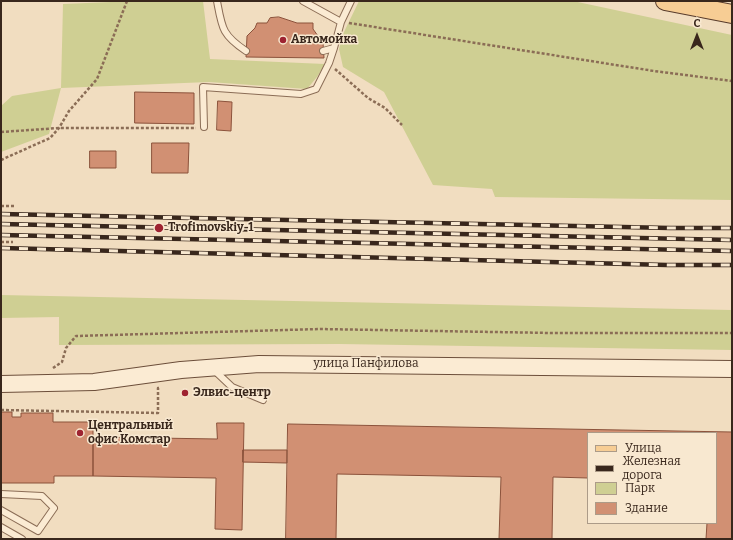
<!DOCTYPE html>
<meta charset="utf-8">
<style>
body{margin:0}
#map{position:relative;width:733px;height:540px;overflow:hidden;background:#f1ddc0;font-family:Bitter,serif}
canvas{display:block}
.frame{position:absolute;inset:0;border:2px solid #39271c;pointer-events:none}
.legend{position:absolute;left:587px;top:432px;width:130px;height:92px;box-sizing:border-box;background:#f8e8d0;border:1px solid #ac9b88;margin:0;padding:5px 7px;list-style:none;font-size:12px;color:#39271c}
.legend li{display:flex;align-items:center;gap:8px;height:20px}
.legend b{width:20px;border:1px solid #ac9b88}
.north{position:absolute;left:677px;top:16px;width:40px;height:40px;-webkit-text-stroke:3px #f8e8d0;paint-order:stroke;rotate:0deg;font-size:11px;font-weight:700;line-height:16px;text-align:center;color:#39271c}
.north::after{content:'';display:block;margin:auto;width:14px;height:18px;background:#39271c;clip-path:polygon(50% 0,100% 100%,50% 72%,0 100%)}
</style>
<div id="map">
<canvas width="733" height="540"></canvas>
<div class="frame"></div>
<ul class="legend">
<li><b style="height:5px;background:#f7cd94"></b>Улица</li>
<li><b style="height:5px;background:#39271c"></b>Железная дорога</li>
<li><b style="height:11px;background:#cfcf93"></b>Парк</li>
<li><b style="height:11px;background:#d19073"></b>Здание</li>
</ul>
<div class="north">С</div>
</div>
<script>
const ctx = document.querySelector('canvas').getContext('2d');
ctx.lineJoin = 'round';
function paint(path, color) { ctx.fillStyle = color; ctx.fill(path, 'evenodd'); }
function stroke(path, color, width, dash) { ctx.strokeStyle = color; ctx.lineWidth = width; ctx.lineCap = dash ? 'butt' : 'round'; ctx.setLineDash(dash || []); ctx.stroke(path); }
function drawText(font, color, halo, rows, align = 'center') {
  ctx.font = font + ' Bitter,serif'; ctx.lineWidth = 3; ctx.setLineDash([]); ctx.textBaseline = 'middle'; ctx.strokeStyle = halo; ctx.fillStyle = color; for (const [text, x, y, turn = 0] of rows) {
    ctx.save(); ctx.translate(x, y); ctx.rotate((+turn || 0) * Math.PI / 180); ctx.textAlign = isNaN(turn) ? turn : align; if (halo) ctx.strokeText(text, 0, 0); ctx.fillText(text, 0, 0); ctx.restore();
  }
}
const green = new Path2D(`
 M135 1H203L210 59 325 64 317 77 307 89 209 82 61 88 49 134 1 152V106L12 96 61 88 63 4Z
 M359 1H573L732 35V200L495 197 492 189 433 185 384 92 343 67 339 49 344 32Z
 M1 295 732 310V350L339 344 59 345V317L1 318Z`);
const building = new Path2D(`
 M279 17 297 23H313V29L323 43 324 58 246 57 247 36 255 28 257 23H267L270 18Z
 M135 92 194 93V124L135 123Z
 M218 101 232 102 231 131 217 130Z
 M152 143H189L188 173H152Z
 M90 151H116V168H90Z
 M1 412H12V417H21V413H53V422H93V476H54V483H1Z
 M217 423H244L242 530 215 529 216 478 93 476V437L217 439Z
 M288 424 732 432V539H706L707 523H716V433H588V478L553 477 552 539H499L501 477 337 474 336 539H286Z
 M243 450H287V463L243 462Z`);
const path = new Path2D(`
 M349 23 654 71 732 81
 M335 69 368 98 385 108 402 125
 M1 132 59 128H196
 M1 160 50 138 59 128 69 111 97 79 127 1
 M1 206H14
 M1 242H13
 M53 368 62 362 66 348 76 336 320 329 552 333H732
 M1 410 158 413V388H160`);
const service = new Path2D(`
 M217 1C222 28 222 35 246 51
 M303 1 341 22
 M323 51 334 48 341 22 351 1
 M204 127 203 87 301 94 316 89 329 63 334 48
 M214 370 232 387 263 400
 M1 494 42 496 54 508 38 531 1 510
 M1 527 22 539`);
const secondary = new Path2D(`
 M1 384 94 382 181 370 259 364 732 369`);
const primary = new Path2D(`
 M665 1 732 14`);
const rail = new Path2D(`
 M1 214 670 228H732
 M1 224 732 240
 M1 235 732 251
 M1 248 667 265H732`);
const markers = [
 [283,40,4,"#9e2331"],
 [159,228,5,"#9e2331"],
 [185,393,4,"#9e2331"],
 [80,433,4,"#9e2331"]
];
const poiNames = [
 ["Автомойка",291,40],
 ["Trofimovskiy-1",168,228],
 ["Элвис-центр",193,393],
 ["Центральный",88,426],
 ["офис Комстар",88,440]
];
const streetNames = [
 ["улица Панфилова",366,364]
];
paint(green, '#cfcf93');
paint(building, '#d19073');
stroke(building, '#8b523b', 1);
stroke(service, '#8b6d56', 8);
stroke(secondary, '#6c4e3a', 18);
stroke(primary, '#583b2b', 20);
stroke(path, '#8b6d56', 2.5, [3, 2]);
stroke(service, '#fbebd3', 6);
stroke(secondary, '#fbebd3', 16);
stroke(primary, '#f7cd94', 18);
stroke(rail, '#39271c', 4.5);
stroke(rail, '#f8e8d0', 3, [9]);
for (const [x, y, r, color] of markers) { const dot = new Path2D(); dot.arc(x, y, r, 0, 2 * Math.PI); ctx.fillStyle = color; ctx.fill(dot); stroke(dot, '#f8e8d0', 1.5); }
drawText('bold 12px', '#39271c', '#f8e8d0', poiNames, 'left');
drawText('12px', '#39271c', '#f8e8d0', streetNames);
</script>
